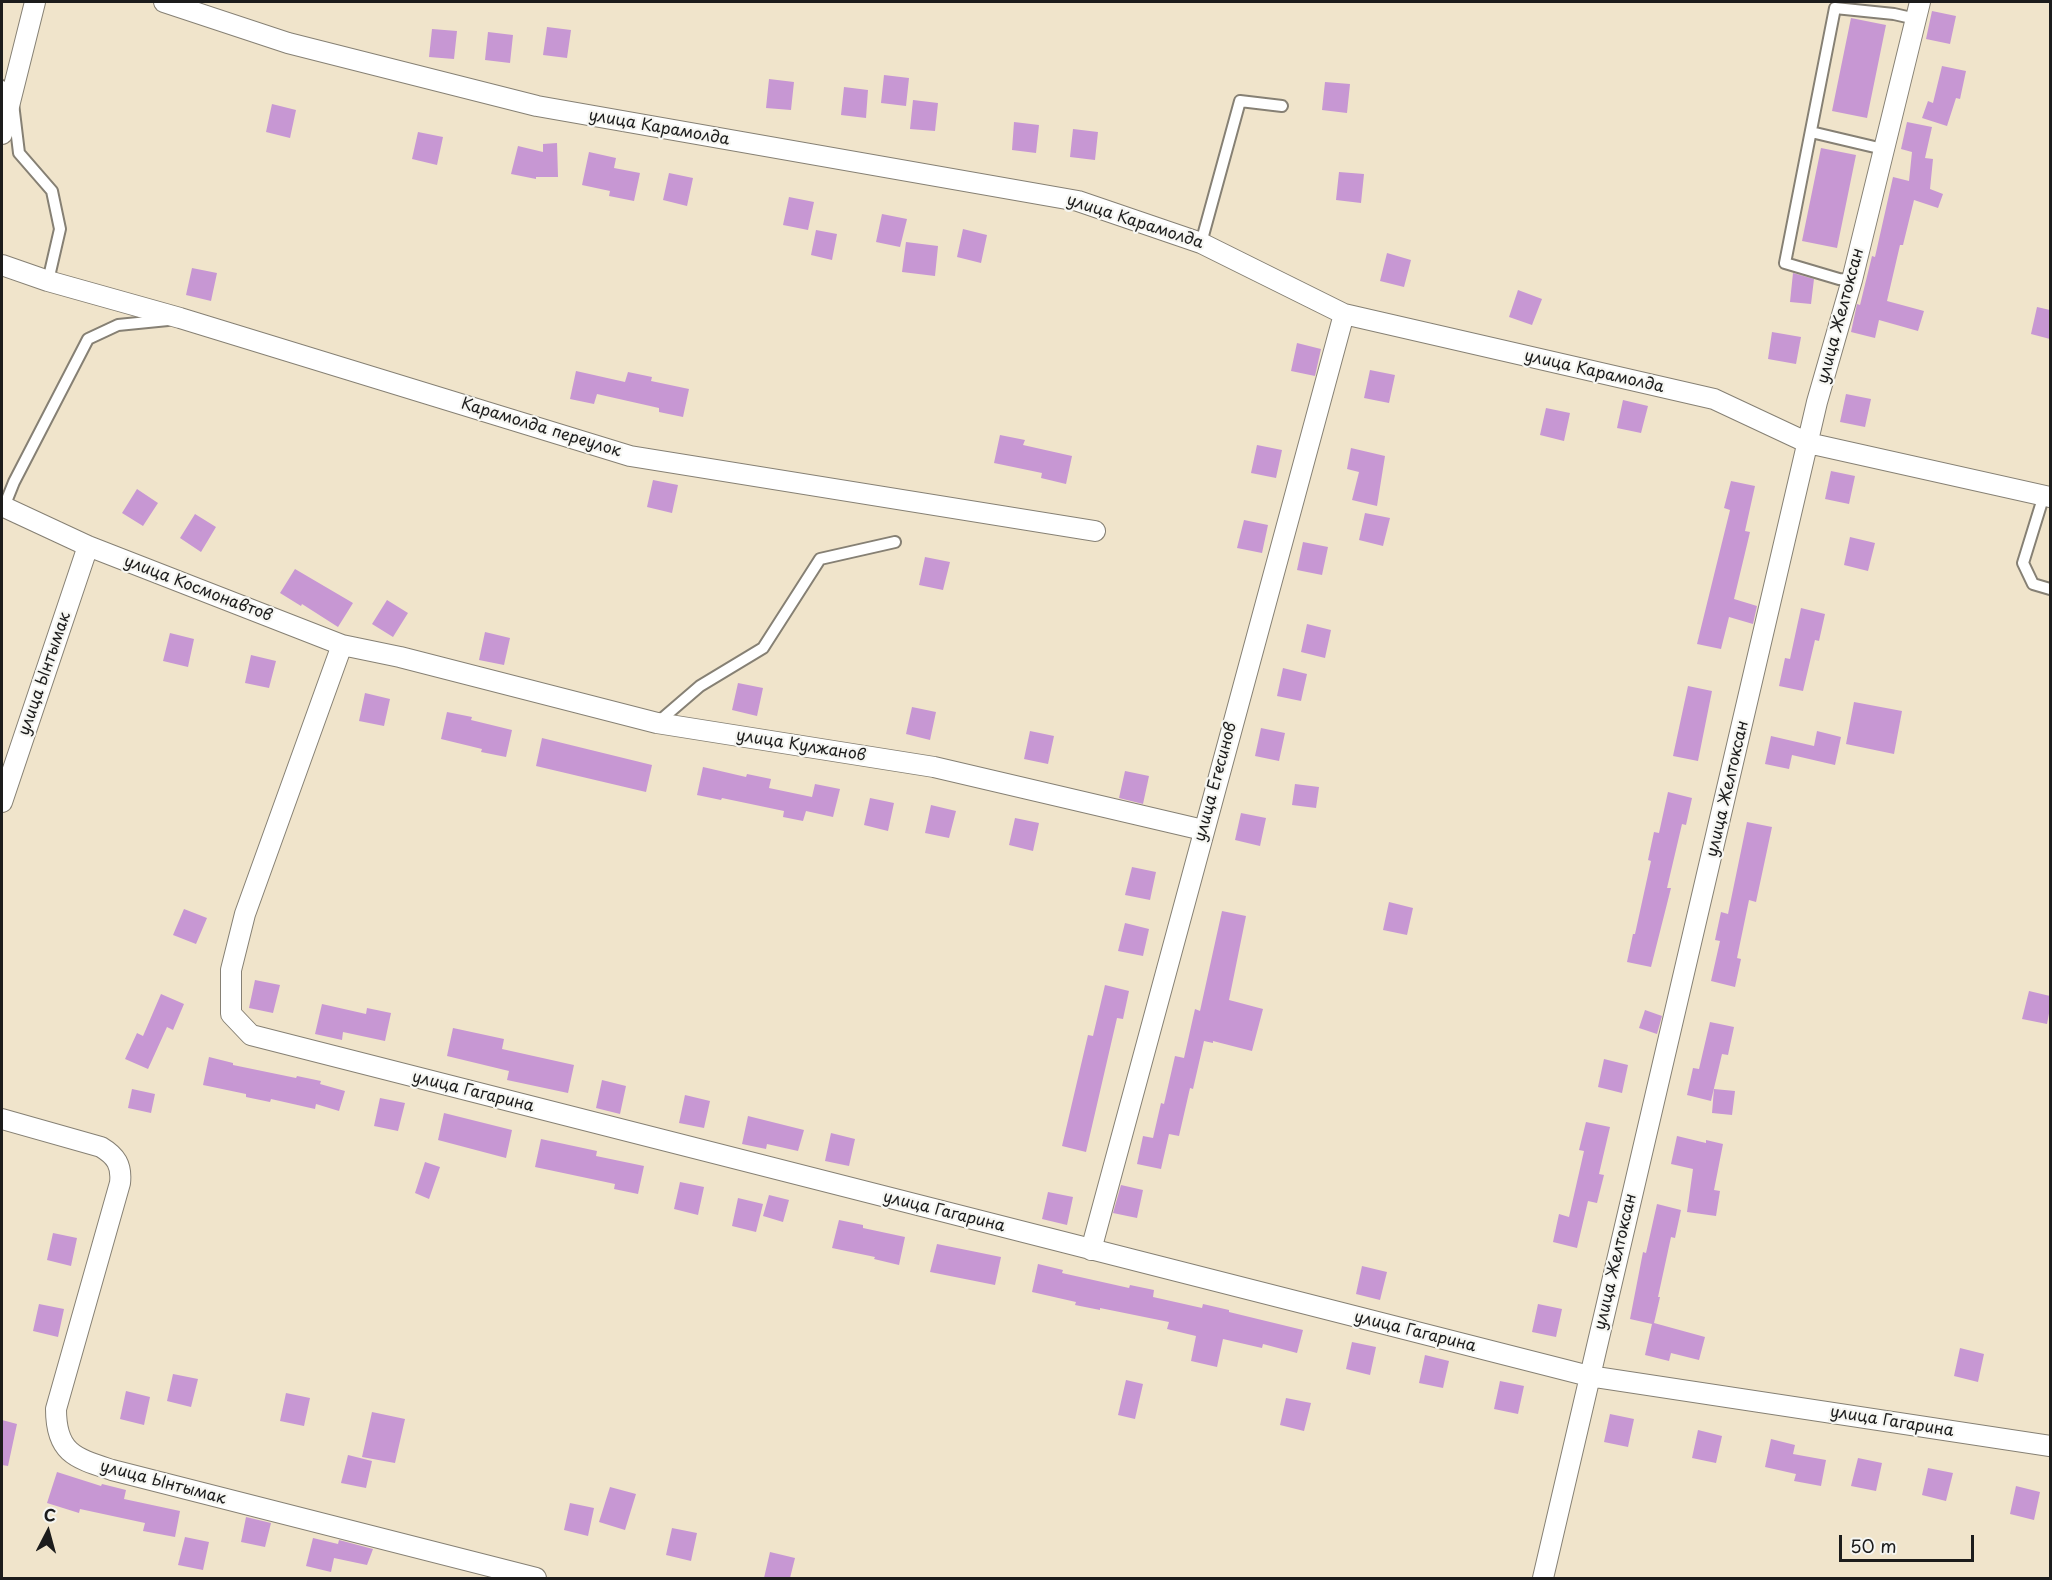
<!DOCTYPE html>
<meta charset="utf-8">
<style>
body{margin:0}
#map{position:relative;width:2052px;height:1580px;overflow:hidden;background:#f0e4cb;font-family:"Playpen Sans",sans-serif}
canvas{display:block}
.frame{position:absolute;inset:0;border:3px solid #1c1c1c;pointer-events:none}
.north{position:absolute;left:18px;top:1502px;width:60px;height:60px;-webkit-text-stroke:4px #f6f6f2;paint-order:stroke;rotate:6deg;font-size:16px;font-weight:700;line-height:24px;text-align:center;color:#1c1c1c}
.north::after{content:'';display:block;margin:auto;width:21px;height:27px;background:#1c1c1c;clip-path:polygon(50% 0,100% 100%,50% 72%,0 100%)}
.scale{position:absolute;left:1839px;top:1535px;width:135px;height:27px;box-sizing:border-box;border:3px solid #1c1c1c;border-top:0;padding-left:8px;font-size:18px;line-height:21px;white-space:nowrap;color:#1c1c1c;-webkit-text-stroke:4px #f6f6f2;paint-order:stroke}
</style>
<div id="map">
<canvas width="2052" height="1580"></canvas>
<div class="frame"></div>
<div class="north">С</div>
<div class="scale">50 m</div>
</div>
<script>
const ctx = document.querySelector('canvas').getContext('2d');
ctx.lineJoin = 'round';
function paint(path, color) { ctx.fillStyle = color; ctx.fill(path, 'evenodd'); }
function stroke(path, color, width, dash) { ctx.strokeStyle = color; ctx.lineWidth = width; ctx.lineCap = dash ? 'butt' : 'round'; ctx.setLineDash(dash || []); ctx.stroke(path); }
function drawText(font, color, halo, rows, align = 'center') {
  ctx.font = font + ' "Playpen Sans",sans-serif'; ctx.lineWidth = 4.5; ctx.setLineDash([]); ctx.textBaseline = 'middle'; ctx.strokeStyle = halo; ctx.fillStyle = color; for (const [text, x, y, turn = 0] of rows) {
    ctx.save(); ctx.translate(x, y); ctx.rotate((+turn || 0) * Math.PI / 180); ctx.textAlign = isNaN(turn) ? turn : align; if (halo) ctx.strokeText(text, 0, 0); ctx.fillText(text, 0, 0); ctx.restore();
  }
}
const building = new Path2D(`
 M1932 11 1956 16 1950 44 1926 39Z
 M1851 18 1886 25 1867 118 1832 111Z
 M547 27 571 30 567 58 543 55Z
 M432 29 457 31 454 59 429 57Z
 M488 32 513 35 510 63 485 60Z
 M1942 66 1966 71 1960 99 1956 98 1947 126 1922 118 1928 101 1933 103Z
 M884 75 909 78 906 106 881 103Z
 M769 79 794 82 791 110 766 108Z
 M1325 82 1350 84 1347 113 1322 110Z
 M844 87 868 90 866 118 841 115Z
 M913 100 938 103 935 131 910 129Z
 M272 104 296 110 290 138 266 132Z
 M1014 122 1039 125 1036 153 1012 150Z
 M1907 122 1932 127 1925 158 1933 159 1930 189 1943 194 1938 208 1914 200 1903 245H1900L1887 301 1924 311 1918 331 1879 320 1875 338 1851 332 1857 304 1860 305 1872 256 1875 257 1893 177 1909 181 1912 152 1901 149Z
 M1073 129 1098 132 1095 160 1070 157Z
 M418 132 443 137 437 165 412 159Z
 M557 143 558 177H536V179L511 174 518 146 543 152V144Z
 M1821 148 1856 155 1837 248 1802 241Z
 M589 152 616 158 614 168 640 173 634 201 609 196 610 191 582 185Z
 M1339 172 1364 174 1361 203 1336 200Z
 M669 173 693 178 687 206 663 200Z
 M789 197 814 202 808 230 783 225Z
 M882 214 907 219 900 247 876 242Z
 M963 229 987 235 981 263 957 257Z
 M816 230 837 234 832 260 811 255Z
 M906 242 938 246 935 276 902 272Z
 M1387 253 1411 260 1404 287 1380 281Z
 M192 268 217 273 211 301 186 295Z
 M1793 273 1814 279 1811 304 1790 302Z
 M1518 290 1542 299 1532 325 1509 317Z
 M2037 307 2050 310V339L2031 334Z
 M1772 332 1801 337 1796 364 1768 359Z
 M1297 343 1321 349 1315 376 1291 371Z
 M1370 370 1395 375 1389 403 1364 398Z
 M576 371 625 382 628 372 652 377 651 381 689 389 683 417 659 412V408L597 394 594 404 570 399Z
 M1846 394 1871 399 1865 427 1840 422Z
 M1623 400 1648 406 1641 433 1617 428Z
 M1546 408 1570 413 1564 441 1540 435Z
 M1000 435 1025 440 1023 445 1072 456 1066 484 1041 478 1042 473 994 463Z
 M1257 445 1282 450 1276 478 1251 473Z
 M1351 448 1385 456 1377 506 1352 500 1359 472 1347 469Z
 M1831 471 1855 476 1849 504 1825 499Z
 M653 480 678 485 672 513 647 507Z
 M1731 481 1755 486 1745 531 1750 532 1734 599 1757 606 1753 624 1729 617 1721 649 1697 644 1730 510 1724 508Z
 M137 489 158 503 143 526 122 513Z
 M1365 513 1390 518 1383 546 1359 540Z
 M195 514 216 527 201 552 180 538Z
 M1244 520 1268 525 1262 553 1237 548Z
 M1850 537 1875 543 1868 571 1844 565Z
 M1303 542 1328 547 1322 575 1297 570Z
 M925 557 950 562 943 590 919 585Z
 M295 569 353 603 338 627 302 604 301 606 280 593Z
 M387 600 408 613 393 637 372 624Z
 M1801 608 1825 614 1819 641 1815 640 1803 691 1779 686 1785 658 1790 659Z
 M1307 624 1331 630 1325 658 1301 652Z
 M485 632 510 638 504 665 479 660Z
 M170 633 194 639 188 667 163 661Z
 M251 655 276 661 269 688 245 683Z
 M1283 668 1307 674 1301 701 1277 696Z
 M738 683 763 688 757 716 732 710Z
 M1688 686 1712 691 1698 761 1673 756Z
 M365 693 390 699 384 726 359 721Z
 M1854 702 1902 711 1894 754 1846 744Z
 M912 707 936 712 930 740 906 734Z
 M447 712 472 717 471 720 512 730 506 757 481 752 482 749 441 739Z
 M1261 728 1285 733 1279 761 1255 756Z
 M1030 731 1054 736 1048 764 1024 759Z
 M1817 731 1841 737 1835 765 1792 755 1789 769 1765 764 1771 736 1814 746Z
 M542 738 652 765 646 792 536 766Z
 M703 767 746 777 747 774 771 779 769 788 812 797 815 784 840 789 833 817 806 811 803 821 783 817 784 811 722 798 721 800 697 795Z
 M1125 771 1149 776 1143 804 1119 798Z
 M1295 784 1319 787 1316 808 1292 805Z
 M1668 792 1692 798 1686 825 1682 824 1667 888H1671L1651 967 1627 962 1633 934H1635L1651 861 1648 860 1654 832 1659 833Z
 M870 798 894 803 888 831 864 825Z
 M931 805 956 811 949 838 925 833Z
 M1241 813 1266 818 1260 846 1235 840Z
 M1015 818 1039 823 1033 851 1009 845Z
 M1747 822 1772 827 1756 902 1749 900 1737 958 1741 959 1735 987 1711 981 1720 941 1715 940 1721 912 1728 914Z
 M1132 867 1156 872 1150 900 1125 895Z
 M1389 902 1413 908 1407 935 1383 930Z
 M184 909 207 918 196 944 173 935Z
 M1222 911 1246 916 1229 1000 1263 1009 1252 1051 1213 1041V1043L1204 1041 1193 1089 1190 1088 1179 1136 1169 1134 1161 1169 1137 1164 1143 1136 1153 1138 1161 1103 1164 1104 1175 1056 1184 1058 1195 1009 1200 1011Z
 M1125 923 1149 929 1143 956 1118 951Z
 M255 980 280 985 273 1013 249 1008Z
 M1105 985 1129 991 1123 1019 1117 1018 1086 1152 1062 1146 1088 1035 1093 1036Z
 M2029 991 2050 996V1008L2047 1024 2022 1019Z
 M161 994 184 1004 173 1030 167 1027 148 1069 125 1059 137 1033 143 1036Z
 M322 1004 366 1014 367 1008 391 1013 385 1041 343 1032 342 1040 315 1034Z
 M1645 1010 1662 1016 1657 1034 1639 1028Z
 M1710 1022 1734 1027 1728 1055 1722 1054 1711 1101 1687 1095 1693 1068 1699 1069Z
 M453 1028 504 1039 502 1049 574 1065 568 1093 507 1080 509 1071 447 1056Z
 M209 1057 233 1063V1065L296 1078 297 1076 321 1081 320 1084 345 1091 339 1111 316 1104 315 1109 271 1099 270 1102 246 1097V1094L203 1085Z
 M1604 1059 1628 1065 1622 1093 1598 1087Z
 M602 1080 626 1086 620 1114 596 1108Z
 M132 1089 155 1094 151 1113 128 1108Z
 M1714 1089 1735 1091 1732 1115 1712 1113Z
 M685 1095 710 1101 704 1128 679 1123Z
 M380 1098 405 1103 398 1131 374 1126Z
 M444 1113 512 1130 506 1158 438 1140Z
 M748 1116 804 1130 798 1151 767 1144 766 1149 742 1144Z
 M1586 1122 1610 1127 1599 1174 1604 1175 1597 1203 1588 1201 1577 1248 1553 1242 1559 1214 1569 1217 1584 1151 1579 1150Z
 M831 1133 855 1139 849 1166 825 1161Z
 M1677 1136 1706 1143V1140L1723 1144 1714 1190 1720 1191 1716 1216 1687 1212 1693 1169 1671 1164Z
 M541 1139 597 1151 596 1156 644 1166 638 1194 614 1189 615 1184 535 1167Z
 M425 1162 440 1167 429 1199 415 1193Z
 M680 1182 704 1187 698 1215 674 1209Z
 M1121 1185 1143 1190 1137 1218 1113 1213Z
 M1048 1192 1073 1197 1067 1225 1042 1219Z
 M769 1195 789 1200 783 1222 763 1216Z
 M738 1198 763 1204 756 1232 732 1226Z
 M1657 1204 1681 1210 1675 1238 1671 1237 1658 1297H1660L1654 1323 1705 1337 1699 1360 1671 1353 1669 1361 1645 1355 1652 1324 1630 1319 1643 1252 1646 1253Z
 M839 1220 863 1225V1228L905 1237 899 1265 874 1259 875 1257 832 1248Z
 M53 1233 77 1238 71 1266 47 1260Z
 M937 1244 1001 1257 995 1285 930 1272Z
 M1038 1264 1063 1270 1062 1273 1129 1288 1130 1285 1154 1290 1153 1297 1202 1308 1203 1304 1229 1310V1312L1303 1330 1297 1353 1263 1344 1262 1348 1223 1339 1217 1367 1191 1361 1196 1336 1167 1329 1169 1322 1100 1308V1310L1075 1305 1076 1302 1032 1292Z
 M1362 1266 1387 1272 1380 1300 1356 1294Z
 M39 1304 64 1309 58 1337 33 1331Z
 M1538 1304 1562 1309 1556 1337 1532 1332Z
 M1352 1342 1376 1347 1370 1375 1346 1369Z
 M1960 1348 1984 1354 1978 1382 1954 1376Z
 M1425 1355 1449 1361 1443 1388 1419 1383Z
 M173 1374 198 1379 191 1407 167 1401Z
 M1126 1380 1143 1384 1135 1419 1118 1415Z
 M1500 1381 1524 1386 1518 1414 1494 1409Z
 M126 1391 150 1397 144 1425 120 1419Z
 M286 1393 310 1398 304 1426 280 1421Z
 M1286 1398 1311 1403 1304 1431 1280 1425Z
 M372 1412 405 1419 395 1463 362 1457Z
 M1610 1414 1634 1419 1628 1447 1604 1442Z
 M2 1420 17 1424 8 1466 2 1465Z
 M1698 1430 1722 1436 1716 1463 1692 1458Z
 M1771 1439 1795 1445 1793 1454 1826 1460 1821 1486 1794 1481 1796 1474 1765 1467Z
 M348 1455 372 1461 366 1488 341 1483Z
 M1858 1458 1882 1463 1876 1491 1851 1486Z
 M1928 1468 1953 1473 1946 1501 1922 1495Z
 M57 1472 101 1486 102 1484 126 1490 124 1499 180 1511 175 1537 143 1531 145 1523 80 1509 79 1513 47 1503Z
 M2016 1486 2040 1492 2034 1520 2010 1514Z
 M610 1487 636 1494 625 1530 599 1522Z
 M570 1503 594 1508 588 1536 564 1530Z
 M246 1517 271 1523 265 1547 241 1542Z
 M672 1528 697 1533 691 1561 666 1555Z
 M185 1537 209 1542 203 1570 178 1565Z
 M313 1538 338 1544 339 1540 373 1549 367 1565 334 1558 331 1572 306 1566Z
 M770 1552 795 1558 790 1578H764Z`);
const lane = new Path2D(`
 M2 86 12 95 19 153 52 191 60 229 48 281
 M1811 132 1883 149
 M1201 243 1240 101 1282 106
 M1852 280 1839 279 1785 263 1835 8 1894 14 1916 19
 M2044 495 2023 563 2033 584 2050 589
 M4 507 14 482 88 339 118 325 168 320
 M657 723 700 686 763 648 820 559 895 542`);
const street = new Path2D(`
 M164 2 288 43 537 106 1078 201 1201 243 1344 314 1714 399 1808 443 2050 497
 M2 134 35 2
 M2 265 48 281 180 318 630 456 1095 531
 M2 506 88 546 342 645 400 657 657 723 934 767 1203 830
 M342 645 245 914 231 970V1014L251 1035 1589 1376 2050 1446
 M2 802 88 546
 M2 1119 101 1147C116 1156 122 1165 120 1183L56 1409C56 1453 75 1458 112 1470L536 1578
 M1091 1250 1344 314
 M1543 1578 1817 402 1852 280 1920 2`);
const streetNames = [
 ["улица Карамолда",659,128,10],
 ["улица Карамолда",1135,222,18],
 ["улица Желтоксан",1841,316,-75],
 ["улица Карамолда",1594,372,13],
 ["Карамолда переулок",541,428,17],
 ["улица Космонавтов",198,589,21],
 ["улица Ынтымак",45,674,-71],
 ["улица Кулжанов",801,746,9],
 ["улица Егесинов",1216,782,-75],
 ["улица Желтоксан",1728,789,-77],
 ["улица Гагарина",473,1092,14],
 ["улица Гагарина",944,1212,14],
 ["улица Желтоксан",1616,1262,-77],
 ["улица Гагарина",1415,1332,14],
 ["улица Гагарина",1892,1422,9],
 ["улица Ынтымак",163,1483,15]
];
paint(building, '#c797d3');
stroke(lane, '#868074', 14);
stroke(street, '#868074', 22);
stroke(lane, '#fff', 10);
stroke(street, '#fff', 20);
drawText('16px', '#1c1c1c', '#f6f6f2', streetNames);
</script>
